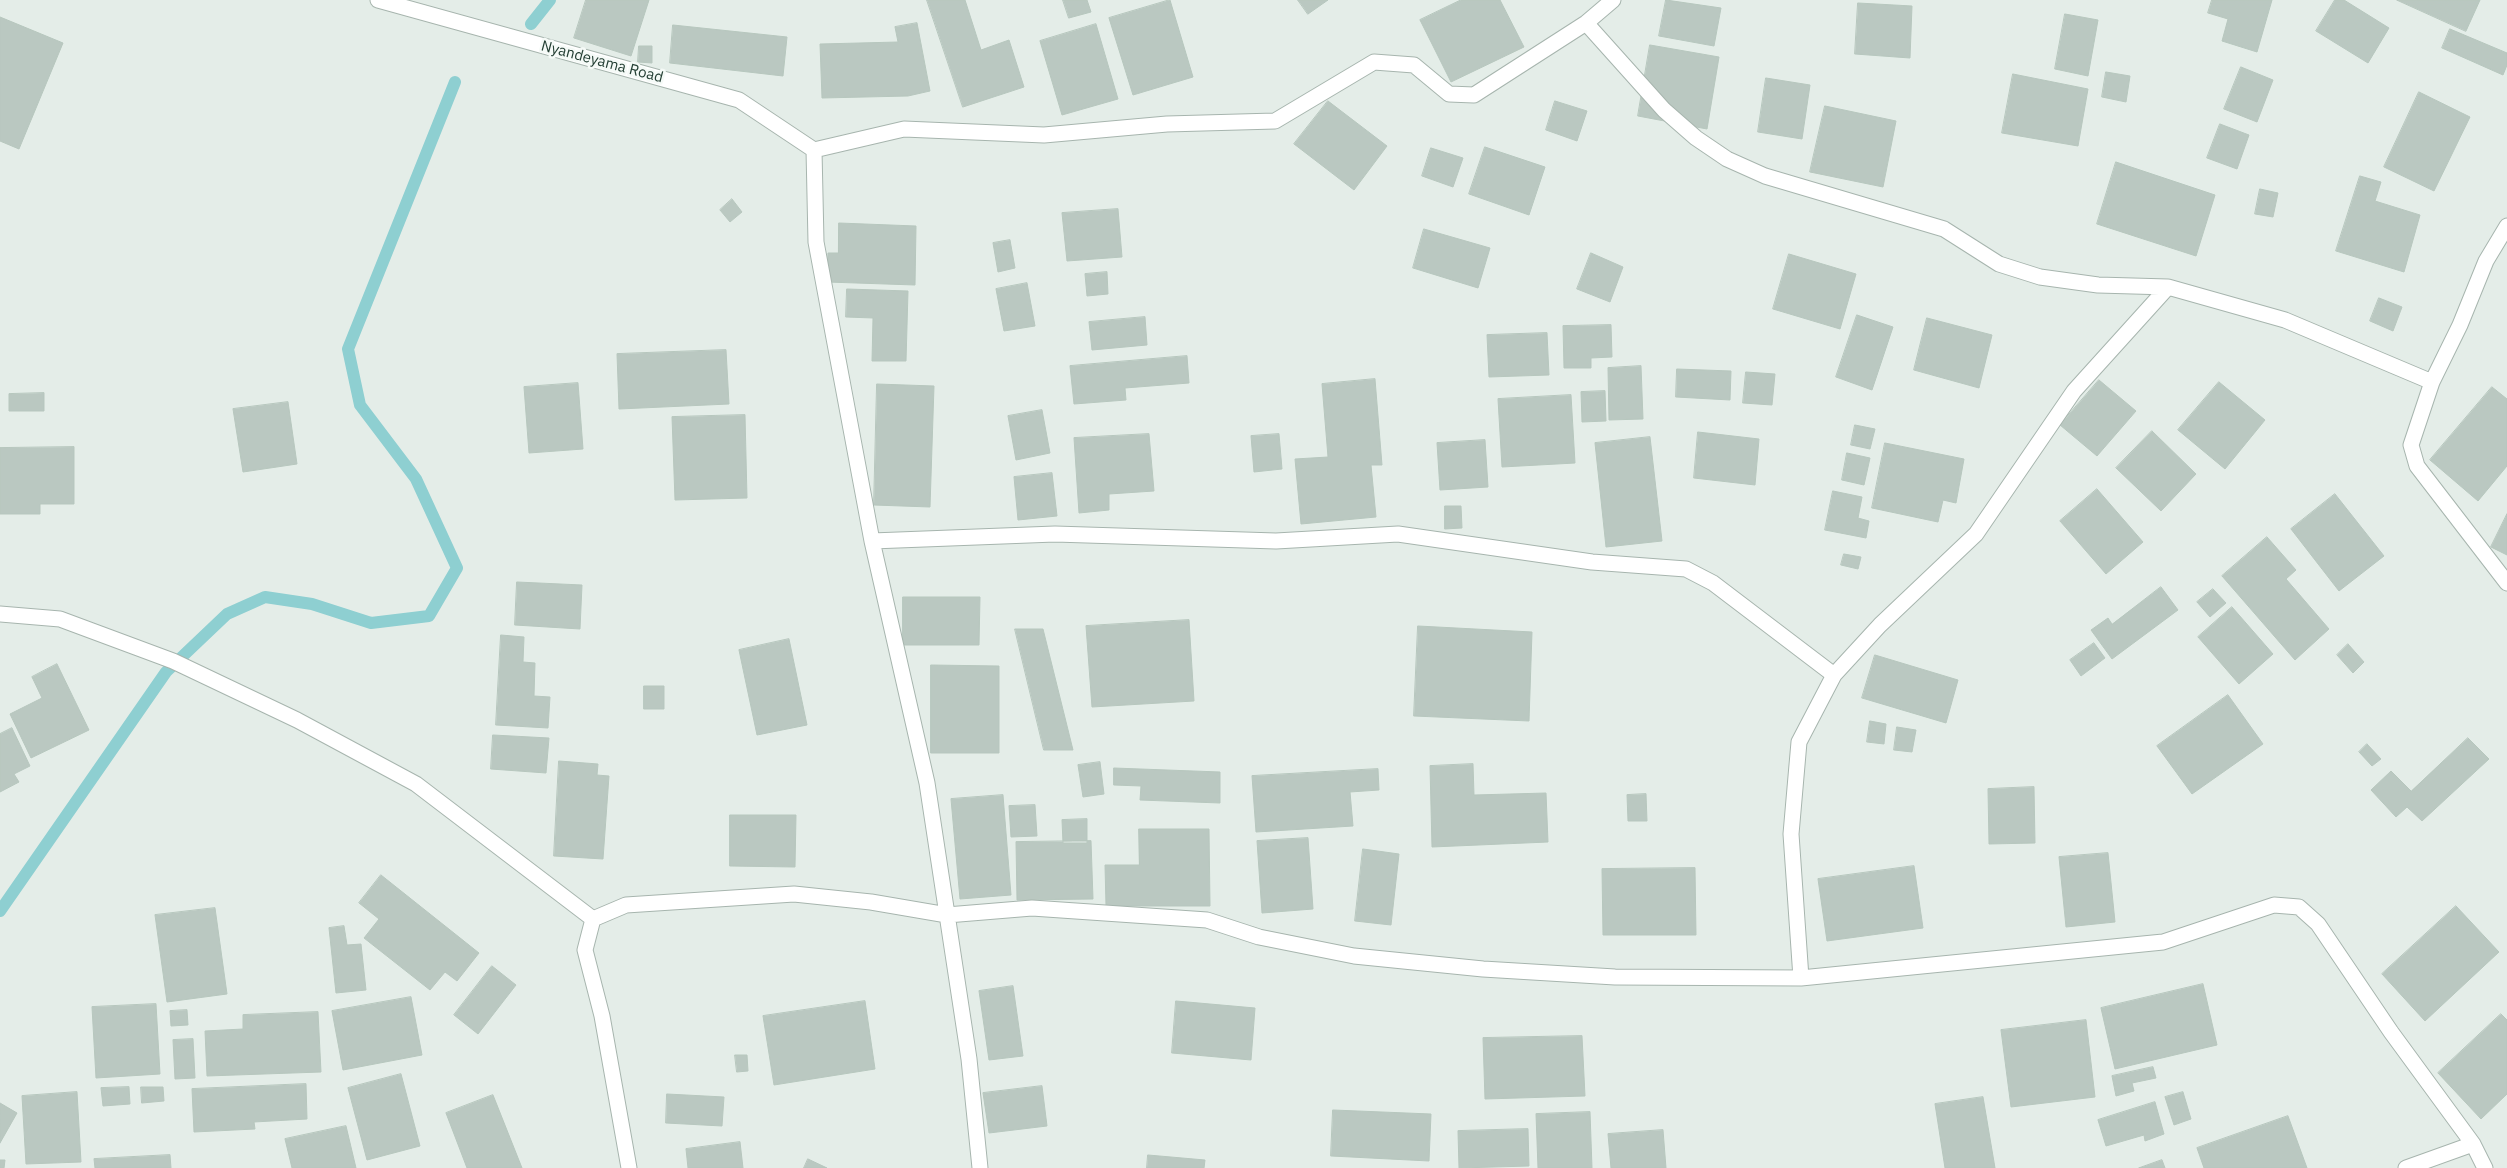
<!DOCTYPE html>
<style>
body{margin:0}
canvas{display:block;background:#e4ede8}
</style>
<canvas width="2507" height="1168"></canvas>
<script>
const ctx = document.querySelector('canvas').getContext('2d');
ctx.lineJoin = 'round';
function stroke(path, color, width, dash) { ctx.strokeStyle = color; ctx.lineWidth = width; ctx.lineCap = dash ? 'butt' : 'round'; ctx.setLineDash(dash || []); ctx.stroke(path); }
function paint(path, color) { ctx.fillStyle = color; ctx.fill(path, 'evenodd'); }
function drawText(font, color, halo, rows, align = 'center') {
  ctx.font = font + ' "IBM Plex Sans",sans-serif'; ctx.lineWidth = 5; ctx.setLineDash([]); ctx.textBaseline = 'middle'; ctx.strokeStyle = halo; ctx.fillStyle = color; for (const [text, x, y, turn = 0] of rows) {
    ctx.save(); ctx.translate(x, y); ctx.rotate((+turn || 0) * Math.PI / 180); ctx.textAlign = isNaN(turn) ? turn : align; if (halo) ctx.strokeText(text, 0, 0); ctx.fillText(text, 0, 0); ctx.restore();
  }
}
const stream = new Path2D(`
 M531 24 550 0
 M0 911 166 672 227 614 265 597 312 604 371 623 429 616 457 568 416 479 360 405 348 349 455 82`);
const building = new Path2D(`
 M586 0H649L631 56 574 38Z
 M927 0H965L981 50 1009 40 1024 87 963 107Z
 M1063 0H1087L1091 12 1069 18Z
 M1170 0 1193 77 1133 95 1109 18Z
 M1298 0H1328L1308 14Z
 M1461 0H1500L1524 47 1451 82 1420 20Z
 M1666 0 1721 8 1714 46 1659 36Z
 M2212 0H2272L2257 52 2222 41 2228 19 2208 13Z
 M2335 0H2344L2389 28 2368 63 2316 31Z
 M2397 0H2480L2466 31Z
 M1858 3 1912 6 1910 58 1855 54Z
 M2065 14 2098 20 2088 76 2055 69Z
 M0 17 63 43 19 149 0 141Z
 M917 23 930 91 908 96 822 98 820 44 898 42 895 27Z
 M1096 24 1118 99 1062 115 1040 41Z
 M673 25 787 37 783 76 670 63Z
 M2450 29 2507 53V65L2503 75 2442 48Z
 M1650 45 1719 57 1707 129 1638 116Z
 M639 46H652V63L638 62Z
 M2241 67 2273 80 2257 122 2224 109Z
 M2106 72 2130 76 2126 102 2102 97Z
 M2013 74 2088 89 2078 146 2002 133Z
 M1766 78 1810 85 1802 139 1758 132Z
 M2419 92 2470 117 2434 191 2384 167Z
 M1328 101 1387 146 1354 190 1294 144Z
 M1555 101 1587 111 1577 141 1546 130Z
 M1825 106 1896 121 1883 187 1810 172Z
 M2220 124 2249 135 2237 169 2207 158Z
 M1485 147 1545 167 1529 215 1469 194Z
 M1431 148 1463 158 1453 187 1422 176Z
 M2116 162 2215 195 2196 256 2097 224Z
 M2360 176 2381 182 2375 201 2420 215 2404 272 2336 251Z
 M2260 189 2278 193 2273 217 2255 214Z
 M732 199 742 212 730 222 720 210Z
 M1118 209 1122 257 1067 261 1062 213Z
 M839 223 916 226 915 285 827 282 828 253H838Z
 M1424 229 1490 248 1478 288 1413 268Z
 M1010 240 1015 268 998 272 993 243Z
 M1591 253 1623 267 1610 302 1577 289Z
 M1789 254 1856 274 1840 329 1773 309Z
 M1107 272 1108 294 1087 296 1085 274Z
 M1027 283 1035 326 1004 331 996 289Z
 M847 289 908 291 906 361H872L873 318 846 317Z
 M2379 298 2402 307 2393 331 2370 321Z
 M1857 315 1893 327 1872 390 1836 377Z
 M1145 317 1147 345 1092 350 1089 322Z
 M1927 318 1992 335 1979 388 1914 370Z
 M1611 325 1612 357 1591 358V368H1564L1563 326Z
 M1547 333 1549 375 1489 377 1487 335Z
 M726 350 729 404 619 409 617 354Z
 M1187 356 1189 383 1125 388 1126 400 1074 404 1070 366Z
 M1641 366 1643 419 1609 420 1608 368Z
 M1677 369 1731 371 1730 400 1676 397Z
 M1746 372 1775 374 1772 405 1743 403Z
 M1375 379 1382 465H1371L1376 517 1301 524 1295 459 1328 457 1322 384Z
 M2099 380 2136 411 2097 456 2060 425Z
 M2219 382 2265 420 2225 469 2178 430Z
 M578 383 583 449 529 453 524 387Z
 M877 384 934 386 930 507 874 505Z
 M2492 387 2507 399V466L2478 501 2430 460Z
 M1605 391 1606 421 1582 422 1581 392Z
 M44 393V411H9V394Z
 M1571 395 1575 463 1502 467 1498 399Z
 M288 402 297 464 243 472 233 409Z
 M1042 410 1050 453 1016 460 1008 416Z
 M745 415 747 498 675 500 672 417Z
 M1855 425 1875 429 1870 449 1851 445Z
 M2152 431 2196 474 2161 511 2116 468Z
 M1698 432 1759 439 1755 485 1694 478Z
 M1149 434 1154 491 1109 494V510L1079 513 1074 438Z
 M1279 434 1282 469 1254 472 1251 436Z
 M1650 437 1662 541 1606 547 1595 443Z
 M1485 440 1488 487 1440 490 1437 443Z
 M1885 443 1964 459 1956 503 1943 500 1938 522 1872 508Z
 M74 447V504H40V514H0V448Z
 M1847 453 1870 458 1864 485 1842 480Z
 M1052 473 1057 516 1018 520 1014 477Z
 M2097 489 2143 542 2106 574 2060 521Z
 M1833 491 1862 497 1858 518 1869 521 1866 538 1825 530Z
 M2335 494 2384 556 2339 591 2291 529Z
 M1445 506H1461L1462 528 1445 529Z
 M2507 514V555L2491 547Z
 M2267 537 2296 570 2286 579 2329 629 2295 660 2222 576Z
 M1844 554 1861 557 1858 569 1841 565Z
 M517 582 582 585 580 629 515 625Z
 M2161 587 2178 610 2112 659 2091 630 2108 618 2112 624Z
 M2213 589 2226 603 2210 617 2197 602Z
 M903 597H980L979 645H903Z
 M2232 607 2273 654 2239 684 2198 637Z
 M1189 620 1194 701 1092 707 1086 626Z
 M1418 626 1532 632 1529 721 1414 716Z
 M1015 629H1043L1073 750H1044Z
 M501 635 524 637 523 662 535 663 534 696 550 697 548 728 496 725Z
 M789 639 807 725 757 735 739 650Z
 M2094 643 2105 658 2081 676 2070 660Z
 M2348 644 2364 662 2353 673 2337 655Z
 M1875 655 1958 680 1946 723 1862 698Z
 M57 664 89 730 31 758 10 714 42 698 32 677Z
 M931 665 999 666V753H931Z
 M644 686H664V709H644Z
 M2228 695 2263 744 2192 794 2157 746Z
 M1870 721 1886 724 1884 744 1867 742Z
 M1897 727 1916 730 1912 752 1894 750Z
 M12 728 30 766 14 774 19 782 0 792V734Z
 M493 735 549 738 546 773 491 769Z
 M2468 738 2489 759 2422 821 2407 807 2396 817 2371 790 2391 771 2411 791Z
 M2367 744 2381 759 2372 766 2359 752Z
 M559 761 598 764 597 775 609 776 603 859 554 856Z
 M1100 762 1104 794 1083 797 1078 765Z
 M1473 764 1474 795 1546 793 1548 842 1432 847 1430 766Z
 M1114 768 1220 772V803L1140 800 1141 786 1114 785Z
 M1378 769 1379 790 1350 792 1353 826 1256 832 1252 776Z
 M2034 787 2035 843 1989 844 1988 789Z
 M1646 794 1647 821H1628L1627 795Z
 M1003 795 1011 895 960 899 951 799Z
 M1035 805 1037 836 1011 837 1009 806Z
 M730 815H796L795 867 730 866Z
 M1087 819V843H1063L1062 820Z
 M1139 829H1209L1210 906H1106L1105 865H1139Z
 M1308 838 1313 909 1262 913 1257 841Z
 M1091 841 1093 899 1017 900 1016 842Z
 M1363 849 1399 854 1391 925 1355 921Z
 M2108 853 2115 922 2066 927 2059 857Z
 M1914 866 1923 928 1827 941 1818 879Z
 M1695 868 1696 935H1603L1602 869Z
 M381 875 479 953 457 981 445 972 430 990 364 938 379 919 359 903Z
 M2456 906 2499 952 2425 1021 2382 974Z
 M215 908 227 994 167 1002 155 915Z
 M344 926 347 945 361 944 366 990 336 993 329 928Z
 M492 966 516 985 478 1034 454 1015Z
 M2203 984 2217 1045 2115 1069 2101 1008Z
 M1013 986 1023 1056 989 1060 979 991Z
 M411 997 422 1055 343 1070 332 1011Z
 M865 1001 875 1069 774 1085 763 1016Z
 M1176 1001 1255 1008 1251 1060 1172 1053Z
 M156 1004 160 1074 96 1078 92 1007Z
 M187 1010 188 1025 171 1026 170 1011Z
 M318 1012 321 1072 207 1076 205 1031 243 1029V1015Z
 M2501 1014 2507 1020V1094L2481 1119 2438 1073Z
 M2086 1020 2095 1097 2011 1107 2001 1030Z
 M1582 1036 1585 1096 1485 1099 1483 1038Z
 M193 1039 195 1078 175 1079 173 1040Z
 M735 1055H747L748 1071 737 1072Z
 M2153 1067 2156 1078 2132 1083 2134 1091 2116 1096 2112 1076Z
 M401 1074 420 1146 367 1160 348 1088Z
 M306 1084 307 1119 254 1122 255 1129 194 1132 192 1089Z
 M1042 1086 1047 1126 989 1133 983 1093Z
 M129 1087 130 1104 103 1106 101 1088Z
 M141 1087H163L164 1101 142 1103Z
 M77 1092 81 1162 26 1164 22 1096Z
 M2183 1092 2191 1119 2174 1125 2165 1097Z
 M667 1094 724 1097 722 1126 666 1123Z
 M493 1095 522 1168H467L446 1113Z
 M1983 1097 1995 1168H1945L1935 1104Z
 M2155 1102 2164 1134 2145 1141 2144 1135 2106 1146 2098 1120Z
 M0 1103 17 1113 0 1143Z
 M1333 1110 1431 1114 1429 1161 1331 1156Z
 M1590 1112 1592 1168H1538L1536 1114Z
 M2288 1116 2307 1168H2204L2197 1148Z
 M346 1126 356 1168H292L285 1139Z
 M1528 1129 1529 1166 1459 1168 1458 1131Z
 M1663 1130 1666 1168H1611L1608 1134Z
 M740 1142 743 1168H688L686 1149Z
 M170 1155 171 1168H95L94 1159Z
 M1148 1155 1205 1160 1204 1168H1147Z
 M808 1159 827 1168H804Z
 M0 1160H5L4 1168H0Z
 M2162 1160 2165 1168H2139Z`);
const minor = new Path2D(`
 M378 0 739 100 814 150
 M1586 23 1664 110 1696 138 1727 159 1765 176 1944 229 1999 264 2040 277 2098 285 2168 287 2285 320 2432 382
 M814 150 816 242 872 541 927 783 969 1059 980 1168
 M814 150 904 129 1044 135 1167 124 1275 121 1374 62 1414 65 1449 94 1474 95 1586 23 1613 0
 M2507 226 2486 261 2460 325 2432 382 2411 445 2417 466 2507 583
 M872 541 1055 534 1276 541 1398 534 1592 562 1686 569 1713 583 1834 675
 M0 614 60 619 173 661 297 720 416 784 593 919
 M593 919 626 905 794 894 871 902 947 915 1032 908 1207 920 1259 937 1354 956 1483 969 1615 977 1801 978 2163 942 2274 905 2299 907 2318 924 2391 1032 2473 1144 2485 1168
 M593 919 585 950 602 1016 629 1168
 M1801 978 1791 834 1799 742 1834 675 1880 625 1976 534 2074 391 2168 287
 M2406 1168 2473 1144`);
const streetNames = [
 ["Nyandeyama Road",602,62,15]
];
stroke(stream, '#8ecfd1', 12);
paint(building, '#bac8c1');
stroke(building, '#b7c7be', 1);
stroke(minor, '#a7b5ae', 17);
stroke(minor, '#fff', 15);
drawText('15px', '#243f34', '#f5faf7', streetNames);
</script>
